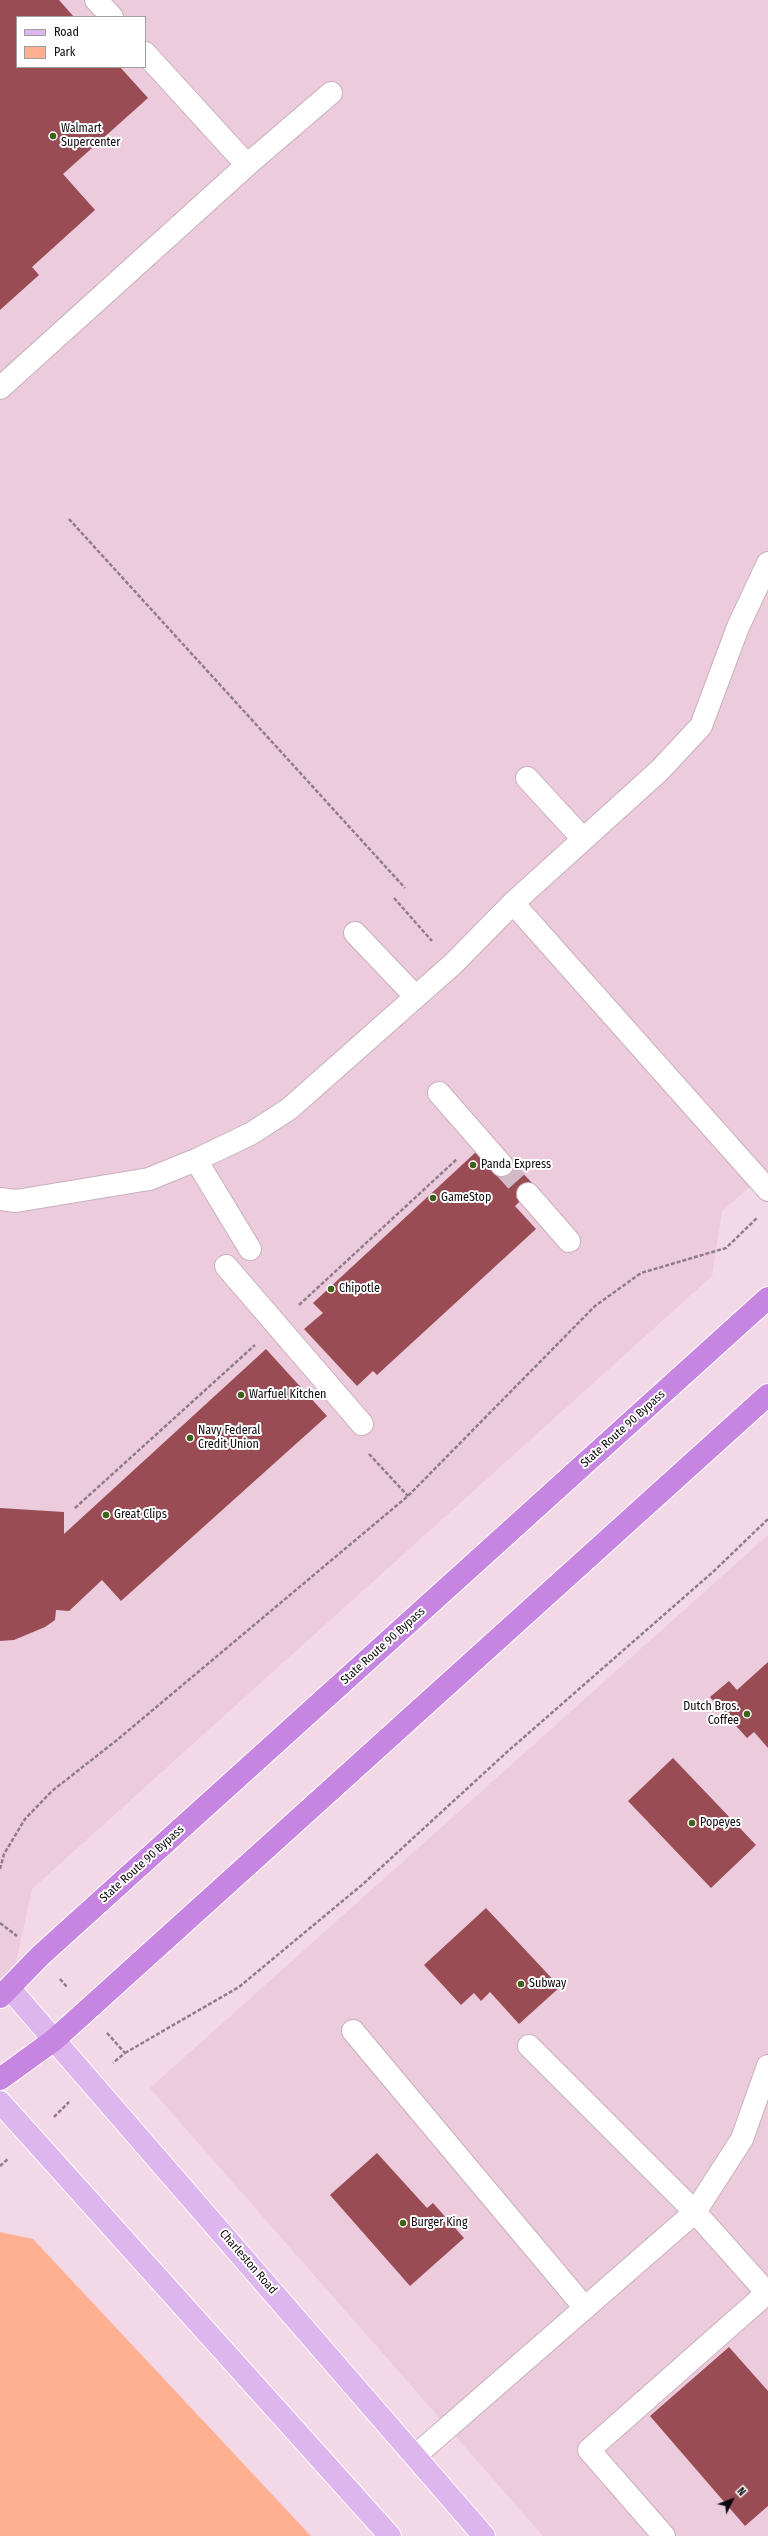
<!DOCTYPE html>
<style>
body{margin:0}
#map{position:relative;width:768px;height:2536px;overflow:hidden;background:#f3d9e7;font-family:"Fira Sans Condensed",sans-serif}
canvas{display:block}
.legend{position:absolute;left:16px;top:16px;width:130px;height:52px;box-sizing:border-box;background:#fff;border:1px solid #9f9d9e;margin:0;padding:5px 7px;list-style:none;font-size:12px;color:#10090d}
.legend li{display:flex;align-items:center;gap:8px;height:20px}
.legend b{width:20px;border:1px solid #9f9d9e}
.north{position:absolute;left:712px;top:2480px;width:40px;height:40px;-webkit-text-stroke:3px #fff;paint-order:stroke;rotate:48deg;font-size:11px;font-weight:700;line-height:16px;text-align:center;color:#10090d}
.north::after{content:'';display:block;margin:auto;width:14px;height:18px;background:#10090d;clip-path:polygon(50% 0,100% 100%,50% 72%,0 100%)}
</style>
<div id="map">
<canvas width="768" height="2536"></canvas>
<ul class="legend">
<li><b style="height:5px;background:#ddb6ed"></b>Road</li>
<li><b style="height:11px;background:#feb090"></b>Park</li>
</ul>
<div class="north">N</div>
</div>
<script>
const ctx = document.querySelector('canvas').getContext('2d');
ctx.lineJoin = 'round';
function paint(path, color) { ctx.fillStyle = color; ctx.fill(path, 'evenodd'); }
function stroke(path, color, width, dash) { ctx.strokeStyle = color; ctx.lineWidth = width; ctx.lineCap = dash ? 'butt' : 'round'; ctx.setLineDash(dash || []); ctx.stroke(path); }
function drawText(font, color, halo, rows, align = 'center') {
  ctx.font = font + ' "Fira Sans Condensed",sans-serif'; ctx.lineWidth = 4; ctx.setLineDash([]); ctx.textBaseline = 'middle'; ctx.strokeStyle = halo; ctx.fillStyle = color; for (const [text, x, y, turn = 0] of rows) {
    ctx.save(); ctx.translate(x, y); ctx.rotate((+turn || 0) * Math.PI / 180); ctx.textAlign = isNaN(turn) ? turn : align; if (halo) ctx.strokeText(text, 0, 0); ctx.fillText(text, 0, 0); ctx.restore();
  }
}
const built = new Path2D(`
 M0 0H768V1171L722 1211 712 1276 32 1889 10 1989 0 1978ZM17 17H145V67H17Z
 M768 1535V2536H543L150 2088Z`);
const green = new Path2D(`
 M0 2232 33 2239 311 2536H0Z`);
const building = new Path2D(`
 M0 0H59L74 17H17V67H120L148 98 63 174 95 210 32 267 39 275 0 310Z
 M477 1151 509 1159 536 1187 515 1206 536 1229 377 1375 373 1371 357 1386 304 1329 323 1313 313 1303Z
 M266 1349 327 1416 121 1601 102 1580 69 1611 56 1610 55 1620 45 1627 14 1640 0 1641V1508L64 1512V1534Z
 M768 1662V1748L754 1732 747 1738 710 1697 729 1681 737 1690Z
 M673 1758 756 1845 711 1888 628 1801Z
 M486 1908 560 1987 519 2024 490 1992 481 2001 474 1993 461 2005 424 1965Z
 M377 2153 427 2208 433 2203 464 2238 410 2286 330 2195Z
 M729 2347 768 2391V2506L745 2526 650 2416Z`);
const minorTunnel = new Path2D(`
 M502 1165 528 1194`);
const path = new Path2D(`
 M69 519 405 888
 M394 898 432 941
 M299 1305 457 1159
 M369 1454 408 1496
 M75 1508 255 1345
 M0 1869 4 1854 25 1819 52 1791 117 1740 408 1496 595 1306 641 1273 726 1248 758 1217
 M0 1923 17 1936
 M60 1979 67 1987
 M107 2033 125 2053 113 2063
 M125 2053 239 1987 363 1884 507 1752 714 1571 768 1519
 M54 2117 69 2102
 M0 2166 9 2158`);
const minor = new Path2D(`
 M96 0 112 17
 M145 53 247 165
 M0 388 247 165 331 93
 M527 778 583 839
 M513 903 768 1190
 M355 933 415 996
 M439 1093 502 1165
 M196 1160 250 1249
 M528 1194 569 1241
 M0 1199 16 1201 149 1179 196 1160 252 1133 289 1109 453 964 513 903 660 770 701 726 738 627 768 563
 M226 1266 362 1424
 M353 2031 585 2308
 M529 2046 695 2212 768 2294
 M415 2456 695 2212 742 2139 768 2066
 M664 2536 589 2450 768 2292`);
const major = new Path2D(`
 M10 1989 484 2536
 M0 2102 390 2536`);
const highway = new Path2D(`
 M0 1997 41 1955 768 1298
 M0 2079 54 2040 768 1395`);
const markers = [
 [53,136,4,"#3f621a"],
 [473,1165,4,"#3f621a"],
 [433,1198,4,"#3f621a"],
 [331,1289,4,"#3f621a"],
 [241,1395,4,"#3f621a"],
 [190,1438,4,"#3f621a"],
 [106,1515,4,"#3f621a"],
 [747,1714,4,"#3f621a"],
 [692,1823,4,"#3f621a"],
 [521,1984,4,"#3f621a"],
 [403,2223,4,"#3f621a"]
];
const poiNames = [
 ["Walmart",61,129],
 ["Supercenter",61,143],
 ["Panda Express",481,1165],
 ["GameStop",441,1198],
 ["Chipotle",339,1289],
 ["Warfuel Kitchen",249,1395],
 ["Navy Federal",198,1431],
 ["Credit Union",198,1445],
 ["Great Clips",114,1515],
 ["Dutch Bros.",739,1707,"right"],
 ["Coffee",739,1721,"right"],
 ["Popeyes",700,1823],
 ["Subway",529,1984],
 ["Burger King",411,2223]
];
const streetNames = [
 ["State Route 90 Bypass",623,1429,-42],
 ["State Route 90 Bypass",383,1646,-42],
 ["State Route 90 Bypass",142,1864,-42],
 ["Charleston Road",248,2262,49]
];
paint(built, '#eccbdc');
paint(green, '#feb090');
paint(building, '#9a4c55');
stroke(minorTunnel, '#d1bac6', 22, [22, 11]);
stroke(minor, '#c9b0bd', 24);
stroke(major, '#fff', 24);
stroke(highway, '#fff', 24);
stroke(path, '#8f7d87', 2.5, [4, 2]);
stroke(minor, '#fff', 22);
stroke(major, '#ddb6ed', 22);
stroke(highway, '#c685e1', 22);
for (const [x, y, r, color] of markers) { const dot = new Path2D(); dot.arc(x, y, r, 0, 2 * Math.PI); ctx.fillStyle = color; ctx.fill(dot); stroke(dot, '#fff', 1.5); }
drawText('12px', '#10090d', '#fff', poiNames, 'left');
drawText('12px', '#10090d', '#fff', streetNames);
</script>
